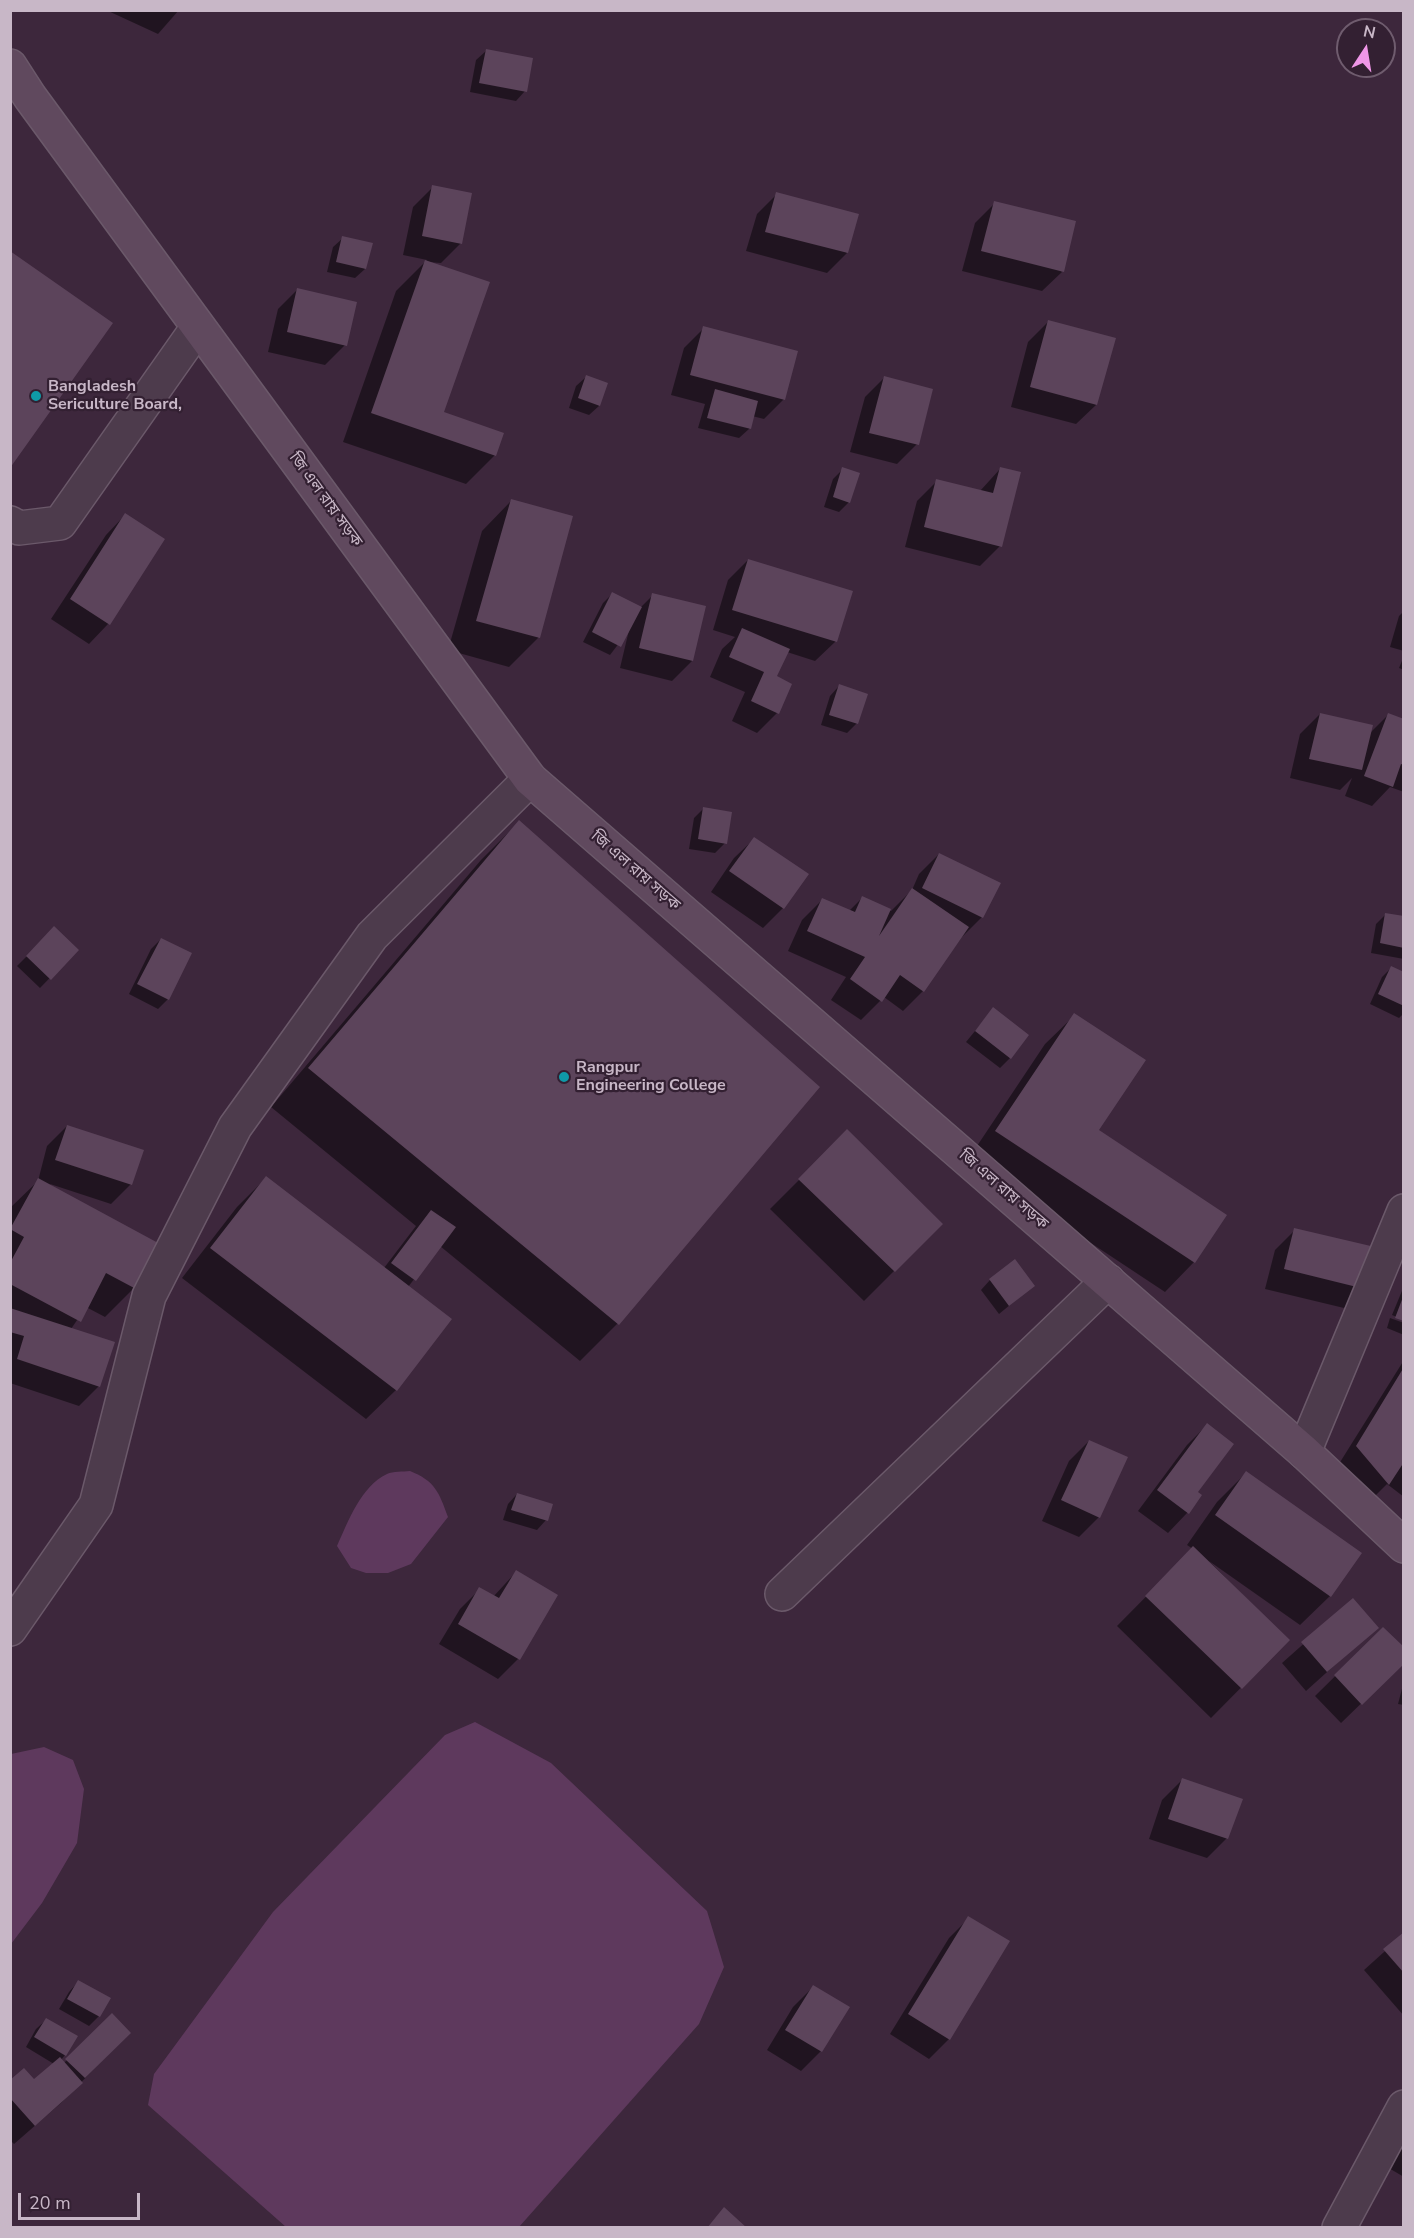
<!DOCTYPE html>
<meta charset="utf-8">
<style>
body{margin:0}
#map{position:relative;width:1414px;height:2238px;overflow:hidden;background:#3d273c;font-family:"Nunito Sans",sans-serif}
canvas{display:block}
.frame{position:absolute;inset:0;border:12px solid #c8b7c7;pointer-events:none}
.north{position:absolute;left:1336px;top:18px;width:60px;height:60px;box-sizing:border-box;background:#332032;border:2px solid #6f5c6e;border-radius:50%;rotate:12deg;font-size:16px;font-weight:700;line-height:24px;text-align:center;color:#c8b7c7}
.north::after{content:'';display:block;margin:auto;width:21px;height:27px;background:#ef96e7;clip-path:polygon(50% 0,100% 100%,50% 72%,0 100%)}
.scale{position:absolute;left:18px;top:2193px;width:122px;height:27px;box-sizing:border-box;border:3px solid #c8b7c7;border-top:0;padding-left:8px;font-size:18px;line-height:21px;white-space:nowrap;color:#c8b7c7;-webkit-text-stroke:4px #332032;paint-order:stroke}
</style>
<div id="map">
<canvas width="1414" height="2238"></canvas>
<div class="frame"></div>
<div class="north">N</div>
<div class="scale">20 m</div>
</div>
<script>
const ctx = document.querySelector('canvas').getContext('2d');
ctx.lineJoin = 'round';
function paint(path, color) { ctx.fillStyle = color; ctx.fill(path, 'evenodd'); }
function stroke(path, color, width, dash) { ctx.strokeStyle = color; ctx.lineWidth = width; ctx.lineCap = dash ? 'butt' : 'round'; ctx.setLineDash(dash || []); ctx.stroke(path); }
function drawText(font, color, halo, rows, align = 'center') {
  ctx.font = font + ' "Nunito Sans","Noto Sans Bengali",sans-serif'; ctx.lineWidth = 4.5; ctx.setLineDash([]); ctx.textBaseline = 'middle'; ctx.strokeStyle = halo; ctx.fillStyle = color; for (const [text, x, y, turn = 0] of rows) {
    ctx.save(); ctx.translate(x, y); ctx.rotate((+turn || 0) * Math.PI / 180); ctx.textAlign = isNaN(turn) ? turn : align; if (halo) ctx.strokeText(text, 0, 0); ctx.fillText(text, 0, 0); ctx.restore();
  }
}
const water = new Path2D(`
 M410 1471C435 1481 439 1492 448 1517L411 1564 388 1573H366L351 1568 337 1546C348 1522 361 1486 387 1474 393 1471 403 1472 410 1471Z
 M475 1722 551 1763 707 1911 724 1967 699 2024 519 2227H286L148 2105 154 2074 273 1912 445 1735Z
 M44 1747 73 1760 84 1789 77 1843 42 1903 11 1944V1754Z`);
const shadow = new Path2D(`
 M106 10H179L158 34Z
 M486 51 525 91 516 101 470 92 476 60Z
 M433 187 461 243 441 263 427 262 443 413 495 455 466 484 343 442 396 291 427 260 403 255 413 207Z
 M777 194 847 253 827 273 746 251 757 214Z
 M995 203 1062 272 1042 291 962 271 975 223Z
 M343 238 365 269 355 278 327 272 333 247Z
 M298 289 345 345 325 365 268 352 278 309Z
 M1048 322 1096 405 1076 424 1011 407 1028 342Z
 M704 328 784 399 764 419 752 416 749 429 739 438 698 428 705 404 671 395 684 348Z
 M586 377 599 406 589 415 569 408 576 386Z
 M884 378 917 444 897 464 850 452 865 397Z
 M843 469 849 502 839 512 824 507 833 479Z
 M1000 469V546L980 566 905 547 917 501 937 481 980 491Z
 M511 501 571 517 538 638 509 667 448 650 482 531Z
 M125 515 108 624 89 644 51 619 106 535Z
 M748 560 851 592 835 642 815 661 787 652 775 677 777 713 757 733 732 721 745 692 710 677 722 649 735 637 713 630 728 580Z
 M612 594 640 608 653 595 692 661 672 681 620 668 629 630 610 655 583 642 603 603Z
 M1404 611V651L1390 647 1399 616Z
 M1404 656V670L1399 668Z
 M839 686 857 723 847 733 821 725 830 696Z
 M1320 714 1369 734 1388 715 1404 720V792L1390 787 1372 806 1345 796 1352 778 1340 790 1290 778 1300 734Z
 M704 808 725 843 715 853 689 849 694 818Z
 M519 822 618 1323 580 1361 440 1246 408 1287 396 1390 366 1419 182 1278 237 1207 266 1178 384 1268 416 1226 271 1107 481 860Z
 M754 839 783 908 763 928 711 892 734 858Z
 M939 854 982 917 962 937 923 991 903 1011 884 997 861 1020 831 1000 846 977 788 951 802 920 822 900 849 911 862 898 891 911 912 890 919 874Z
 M1385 915 1404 918V959L1371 953 1376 924Z
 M54 929 77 950 40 988 17 966Z
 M161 939 168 999 158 1009 129 994 151 949Z
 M1391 968 1404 973V1013L1399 1018 1370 1004 1382 977Z
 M993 1009 1010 1058 1000 1068 966 1042Z
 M1075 1015 1097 1130 1225 1216 1194 1262 1165 1292 967 1161 1045 1044Z
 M67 1126 131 1184 111 1204 50 1184 134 1288 105 1317 86 1307 71 1329 99 1386 79 1406 10 1383V1208L38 1181 47 1146Z
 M847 1132 941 1224 864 1301 770 1209Z
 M1295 1230 1364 1288 1344 1308 1265 1289 1275 1250Z
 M990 1280 1033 1286 999 1314 981 1290Z
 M1404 1286V1320L1392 1315Z
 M1390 1318 1404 1323V1335L1387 1328Z
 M1404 1360V1497L1387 1484 1368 1503 1337 1467Z
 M1207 1425 1196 1493 1187 1513 1168 1533 1138 1511 1187 1445Z
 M1089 1441 1099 1517 1079 1537 1042 1521 1069 1461Z
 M1246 1473 1330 1596 1300 1625 1209 1561 1288 1640 1211 1718 1117 1626 1193 1549 1187 1545 1217 1502Z
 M517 1494 546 1520 537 1530 503 1520 508 1504Z
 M516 1572 518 1659 498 1679 439 1644 460 1609 480 1589 493 1597Z
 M1353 1600 1376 1628 1306 1691 1282 1663Z
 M1383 1629 1404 1662 1341 1723 1315 1696Z
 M1404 1681V1705L1398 1704Z
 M1182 1780 1227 1838 1207 1858 1149 1839 1162 1800Z
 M969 1918 949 2039 929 2059 890 2034 949 1938Z
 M1404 1934V2016L1364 1970Z
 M78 1982 99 2016 89 2026 59 2009 69 1992Z
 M813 1987 821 2051 801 2071 767 2050 793 2007Z
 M112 2015 129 2033 61 2103 14 2144 10 2140V2082L34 2081 54 2064 26 2047 36 2029 46 2020 65 2055 61 2060 64 2063Z
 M1404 2139V2177L1387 2167Z`);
const building = new Path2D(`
 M486 49 533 58 527 92 479 83Z
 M432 185 472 193 462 244 422 236Z
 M776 192 859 214 848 253 765 232Z
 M994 201 1076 221 1064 272 981 251Z
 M342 236 373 243 366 269 336 262Z
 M10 251 113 323 10 468Z
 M425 260 490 282 444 412 504 433 496 456 371 413Z
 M297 288 357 302 347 346 287 332Z
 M1048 320 1116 338 1097 405 1030 387Z
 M703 326 798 351 785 400 690 375Z
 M586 375 608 383 600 406 578 398Z
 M884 376 933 389 919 445 869 433Z
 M715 389 758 401 751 429 707 418Z
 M842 467 860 473 850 503 833 497Z
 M1000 467 1021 472 1002 547 924 527 936 479 993 493Z
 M511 499 573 516 540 638 476 621Z
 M125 513 165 539 110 625 70 599Z
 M748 559 853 591 837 642 732 610Z
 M612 592 642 607 621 647 592 632Z
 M652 593 706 606 693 661 639 648Z
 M742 628 790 649 777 676 792 684 779 714 751 701 764 672 729 657Z
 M839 684 868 694 858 724 829 715Z
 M1320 713 1373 725 1362 770 1309 759Z
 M1388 713 1404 719V765L1401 764 1393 787 1364 776Z
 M703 807 732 812 727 844 698 839Z
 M519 820 820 1087 619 1325 308 1068Z
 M754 837 809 874 784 909 729 871Z
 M939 853 1001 883 983 918 922 888Z
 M912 888 969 927 924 992 900 975 882 1002 850 979 865 957 807 931 822 898 855 912 862 896 891 909 879 936Z
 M1385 913 1404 916V948L1380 943Z
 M54 926 79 950 51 980 26 956Z
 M161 938 192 953 169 1000 137 984Z
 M1391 966 1404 972V1006L1378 994Z
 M993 1007 1029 1035 1011 1059 975 1031Z
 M1074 1013 1146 1060 1099 1130 1227 1215 1195 1263 995 1131Z
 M67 1125 144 1150 132 1185 55 1160Z
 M847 1129 943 1224 895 1272 798 1179Z
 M266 1176 452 1319 397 1391 210 1248Z
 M38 1178 160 1244 136 1289 106 1273 81 1322 10 1284V1263L24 1237 10 1229Z
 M431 1210 456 1227 416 1281 391 1263Z
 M1294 1228 1375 1247 1365 1289 1284 1269Z
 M1015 1259 1035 1286 1009 1306 989 1279Z
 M1403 1297H1404V1321L1395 1318Z
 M10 1308 115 1342 100 1387 17 1359 24 1336 10 1332Z
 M1404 1367V1462L1389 1485 1356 1446Z
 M1207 1423 1234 1444 1198 1492 1202 1495 1189 1514 1157 1490Z
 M1089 1440 1128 1457 1100 1518 1061 1500Z
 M1246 1471 1362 1553 1331 1597 1215 1515Z
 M517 1493 553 1504 548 1521 511 1510Z
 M1193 1546 1290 1640 1242 1689 1145 1596Z
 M516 1570 558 1595 520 1660 458 1624 479 1587 499 1598Z
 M1353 1598 1379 1628 1327 1672 1301 1642Z
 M1383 1627 1404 1647V1664L1362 1705 1334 1675Z
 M1182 1778 1243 1799 1228 1839 1168 1819Z
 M968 1916 1010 1941 950 2040 908 2014Z
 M1404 1932V1973L1383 1949Z
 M78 1980 111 1998 100 2017 67 1999Z
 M813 1985 850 2007 822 2052 785 2030Z
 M112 2013 131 2033 85 2078 65 2059Z
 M46 2018 78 2036 66 2056 34 2037Z
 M60 2057 83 2083 35 2126 10 2098V2080L24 2068 34 2079Z
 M724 2207 747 2228H707Z`);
const minor = new Path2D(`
 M10 523 19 528 60 523 198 327
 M1304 1452 1404 1211
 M782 1594 1108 1281
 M10 1629 96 1505 149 1296 235 1127 372 936 530 779
 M1339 2228 1404 2107`);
const secondary = new Path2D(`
 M10 66 30 97 530 779 1304 1452 1404 1546`);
const markers = [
 [36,396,6,"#0f9aa8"],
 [564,1077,6,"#0f9aa8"]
];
const poiNames = [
 ["Bangladesh",48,387],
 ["Sericulture Board,",48,405],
 ["Rangpur",576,1068],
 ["Engineering College",576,1086]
];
const streetNames = [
 ["জি এল রায় সড়ক",325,500,54],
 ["জি এল রায় সড়ক",635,871,41],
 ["জি এল রায় সড়ক",1003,1190,41]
];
paint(water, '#5e395d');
paint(shadow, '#0007');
paint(building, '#5c445b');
stroke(minor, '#6b596a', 36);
stroke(secondary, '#6b596a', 36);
stroke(minor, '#4d3b4c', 33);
stroke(secondary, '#60495e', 33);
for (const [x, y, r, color] of markers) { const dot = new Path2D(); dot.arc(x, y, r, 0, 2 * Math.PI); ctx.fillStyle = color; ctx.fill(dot); stroke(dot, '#332032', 2); }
drawText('bold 16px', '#c8b7c7', '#332032', poiNames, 'left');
drawText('16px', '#c8b7c7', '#332032', streetNames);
</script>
